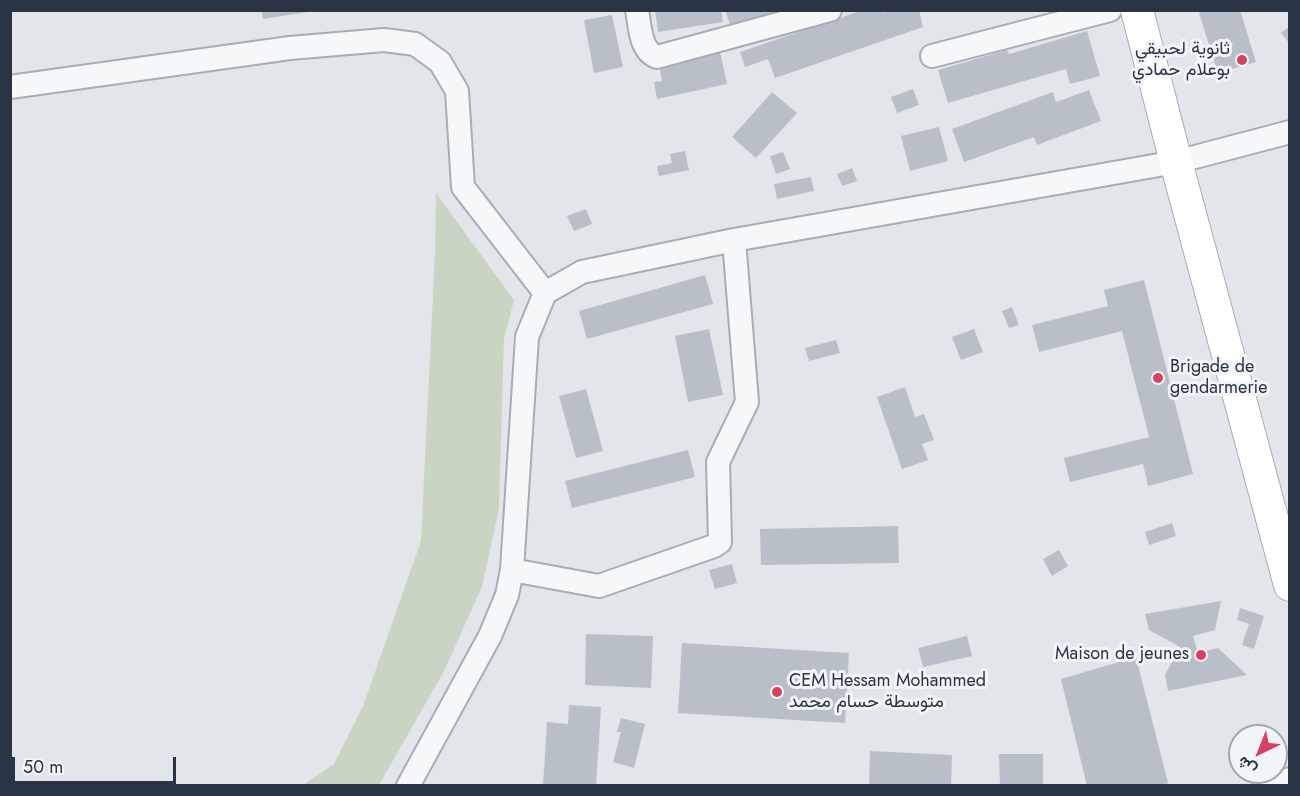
<!DOCTYPE html>
<meta charset="utf-8">
<style>
body{margin:0}
#map{position:relative;width:1300px;height:796px;overflow:hidden;background:#e2e6eb;font-family:Jost,Vazirmatn,sans-serif}
canvas{display:block}
.frame{position:absolute;inset:0;border:12px solid #293444;pointer-events:none}
.north{position:absolute;left:1228px;top:724px;width:60px;height:60px;box-sizing:border-box;background:#f2f5f8;border:2px solid #a2a8b0;border-radius:50%;rotate:223deg;font-size:16px;font-weight:700;line-height:24px;text-align:center;color:#293444}
.north::after{content:'';display:block;margin:auto;width:21px;height:27px;background:#d74060;clip-path:polygon(50% 0,100% 100%,50% 72%,0 100%)}
.scale{position:absolute;left:12px;top:757px;width:164px;height:27px;box-sizing:border-box;border:3px solid #293444;border-top:0;padding-left:8px;font-size:18px;line-height:21px;white-space:nowrap;color:#293444;-webkit-text-stroke:4px #f2f5f8;paint-order:stroke}
</style>
<div id="map">
<canvas width="1300" height="796"></canvas>
<div class="frame"></div>
<div class="north">ش</div>
<div class="scale">50 m</div>
</div>
<script>
const ctx = document.querySelector('canvas').getContext('2d');
ctx.lineJoin = 'round';
function paint(path, color) { ctx.fillStyle = color; ctx.fill(path, 'evenodd'); }
function stroke(path, color, width, dash) { ctx.strokeStyle = color; ctx.lineWidth = width; ctx.lineCap = dash ? 'butt' : 'round'; ctx.setLineDash(dash || []); ctx.stroke(path); }
function drawText(font, color, halo, rows, align = 'center') {
  ctx.font = font + ' Jost,Vazirmatn,sans-serif'; ctx.lineWidth = 6; ctx.setLineDash([]); ctx.textBaseline = 'middle'; ctx.strokeStyle = halo; ctx.fillStyle = color; for (const [text, x, y, turn = 0] of rows) {
    ctx.save(); ctx.translate(x, y); ctx.rotate((+turn || 0) * Math.PI / 180); ctx.textAlign = isNaN(turn) ? turn : align; if (halo) ctx.strokeText(text, 0, 0); ctx.fillText(text, 0, 0); ctx.restore();
  }
}
const green = new Path2D(`
 M436 193 514 300 504 339 499 508 482 587 443 673 379 785H303L334 764 363 706 421 541 435 252Z`);
const building = new Path2D(`
 M262 10H308V12L263 19Z
 M655 10H721L723 22 658 32Z
 M725 10H777V11L731 27Z
 M863 10H883L884 13 891 10H919L923 27 775 78 768 59 745 67 740 52Z
 M1208 10H1240L1256 62 1218 73 1199 13Z
 M612 15 623 67 594 73 584 20Z
 M1290 26V44L1281 33Z
 M1087 31 1100 76 1070 84 1066 69 948 103 938 70 1007 50 1009 54Z
 M720 52 727 84 657 99 654 82 662 81 659 64Z
 M913 89 919 105 897 113 891 97Z
 M1089 90 1101 121 1037 145 1034 137 964 162 952 129 1053 92 1056 102Z
 M772 92 797 113 756 158 732 137Z
 M939 127 948 161 910 171 901 136Z
 M685 151 689 170 659 176 657 166 672 163 670 154Z
 M783 152 790 169 776 174 770 156Z
 M852 168 857 181 842 186 837 174Z
 M811 177 814 191 777 199 774 184Z
 M586 209 592 224 574 231 567 216Z
 M705 275 713 304 587 339 579 311Z
 M1144 280 1193 474 1148 486 1143 464 1070 482 1064 458 1149 437 1122 331 1039 352 1032 325 1108 306 1104 290Z
 M1012 307 1019 325 1009 328 1002 311Z
 M709 329 723 395 688 402 675 336Z
 M974 329 983 352 961 360 952 337Z
 M836 340 840 353 809 361 805 348Z
 M905 387 915 417 924 414 934 440 922 444 928 460 902 469 877 397Z
 M586 389 603 451 576 458 559 396Z
 M688 450 695 477 572 508 565 481Z
 M1172 523 1176 536 1149 545 1145 532Z
 M898 526 899 563 761 565 760 529Z
 M1059 550 1068 566 1052 576 1043 559Z
 M732 564 737 583 715 589 709 570Z
 M1221 601 1215 630 1193 636 1198 653 1218 648 1247 675 1168 691 1165 675 1180 647 1149 630 1145 614Z
 M1240 608 1264 616 1254 649 1242 645 1249 624 1237 620Z
 M586 634 653 636 651 688 585 685Z
 M967 636 972 656 923 667 918 648Z
 M682 643 849 653 845 723 678 713Z
 M1136 657 1168 783 1158 786H1087L1061 679Z
 M569 705 601 707 596 786H543L547 722 568 724Z
 M621 718 645 724 634 768 613 762 621 732H617Z
 M870 751 952 755 951 786H869Z
 M999 754H1043V786H1000Z`);
const street = new Path2D(`
 M637 10C640 26 640 51 657 57L830 10
 M932 56 1110 10
 M10 87 290 48 384 40 415 44 440 62 457 91 463 187 545 293
 M512 570 599 586 714 546 720 542 718 462 747 402 734 240
 M408 786 490 636 507 595 512 570 527 337 545 293 582 272 734 240 1176 162 1290 132
 M1264 786 1290 779`);
const secondary = new Path2D(`
 M1137 10 1176 162 1290 585`);
const markers = [
 [1242,60,6,"#d74060"],
 [1158,378,6,"#d74060"],
 [1201,655,6,"#d74060"],
 [777,692,6,"#d74060"]
];
const poiNames = [
 ["ثانوية لحبيقي",1230,50],
 ["بوعلام حمادي",1230,71],
 ["Brigade de",1170,368,"left"],
 ["gendarmerie",1170,389,"left"],
 ["Maison de jeunes",1189,655],
 ["CEM Hessam Mohammed",789,682,"left"],
 ["متوسطة حسام محمد",789,703,"left"]
];
paint(green, '#c8d5c2');
paint(building, '#b9bfc9');
stroke(street, '#a7adb6', 26);
stroke(secondary, '#a7adb6', 34);
stroke(street, '#f5f7f9', 22);
stroke(secondary, '#fff', 32);
for (const [x, y, r, color] of markers) { const dot = new Path2D(); dot.arc(x, y, r, 0, 2 * Math.PI); ctx.fillStyle = color; ctx.fill(dot); stroke(dot, '#f2f5f8', 2); }
drawText('18px', '#293444', '#f2f5f8', poiNames, 'right');
</script>
